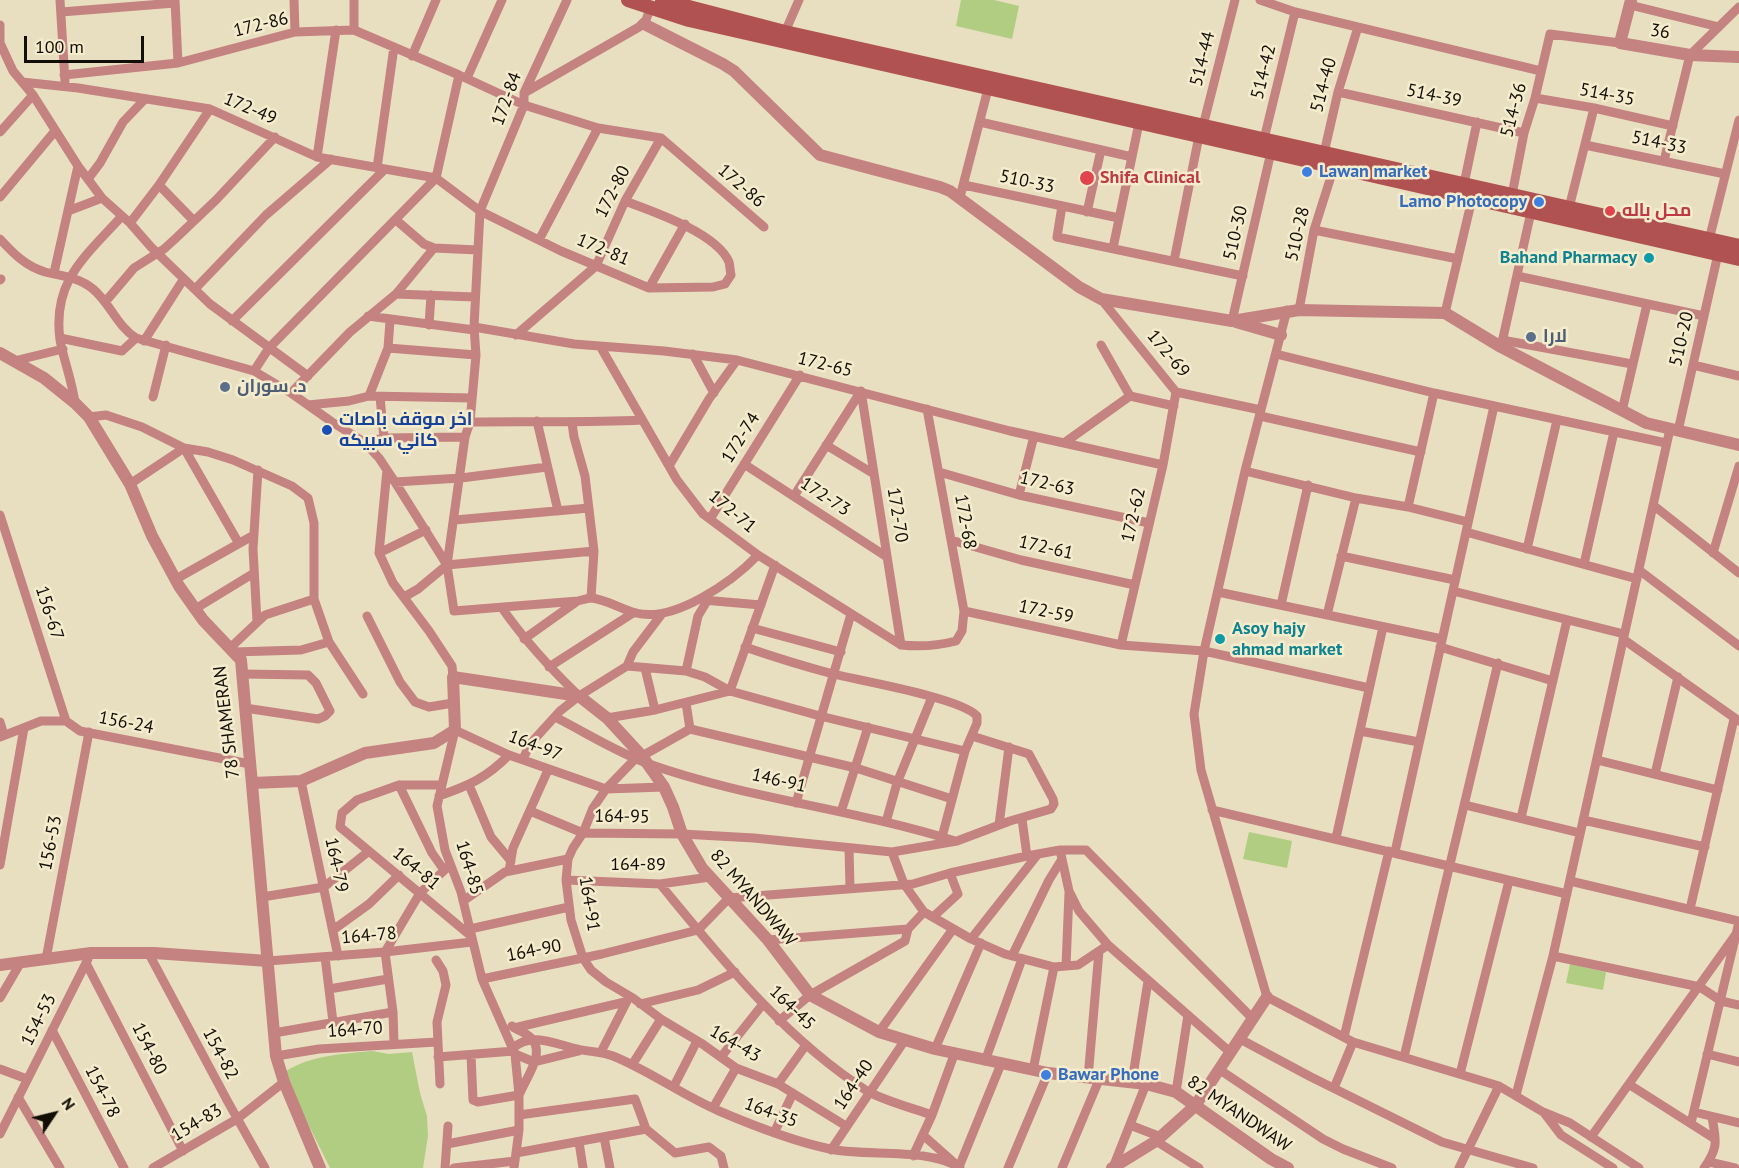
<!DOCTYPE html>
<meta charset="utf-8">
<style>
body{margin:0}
#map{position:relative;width:1739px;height:1168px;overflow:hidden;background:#e8dfc0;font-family:"PT Sans",sans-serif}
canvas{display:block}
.north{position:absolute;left:24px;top:1084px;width:60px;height:60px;-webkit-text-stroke:4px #f5eccd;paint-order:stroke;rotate:55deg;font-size:16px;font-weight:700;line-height:24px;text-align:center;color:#120e05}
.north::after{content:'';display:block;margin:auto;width:21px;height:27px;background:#120e05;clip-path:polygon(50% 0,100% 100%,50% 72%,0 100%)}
.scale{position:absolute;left:24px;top:36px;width:120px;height:27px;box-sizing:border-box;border:3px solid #120e05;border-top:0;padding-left:8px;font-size:18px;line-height:21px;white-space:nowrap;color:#120e05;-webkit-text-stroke:4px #f5eccd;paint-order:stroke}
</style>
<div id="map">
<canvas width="1739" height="1168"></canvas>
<div class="north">N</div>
<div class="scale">100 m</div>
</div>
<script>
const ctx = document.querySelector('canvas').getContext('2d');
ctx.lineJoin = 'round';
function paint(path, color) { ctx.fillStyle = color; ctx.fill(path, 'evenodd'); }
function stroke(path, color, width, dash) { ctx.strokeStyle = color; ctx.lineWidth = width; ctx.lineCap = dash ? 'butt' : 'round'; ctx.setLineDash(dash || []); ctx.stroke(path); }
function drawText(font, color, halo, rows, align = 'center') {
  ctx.font = font + ' "PT Sans",Cairo,sans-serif'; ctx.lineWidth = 5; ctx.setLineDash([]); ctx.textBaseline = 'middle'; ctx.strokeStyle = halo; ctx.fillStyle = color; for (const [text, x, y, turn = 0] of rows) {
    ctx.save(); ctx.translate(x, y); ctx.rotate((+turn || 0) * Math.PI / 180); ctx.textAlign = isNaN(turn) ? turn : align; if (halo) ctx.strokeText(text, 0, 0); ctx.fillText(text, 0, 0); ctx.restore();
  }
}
const green = new Path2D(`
 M961 0H994L1019 6 1012 39 956 26Z
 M1249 832 1292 841 1287 868 1243 859Z
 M1570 964 1606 972 1603 990 1566 983Z
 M372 1051 389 1054 412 1052 420 1093 427 1116 428 1136 423 1168H330L301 1110 286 1071C312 1055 342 1054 372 1051Z`);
const minor = new Path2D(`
 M60 0 65 81
 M175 0 178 63
 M294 0 295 32
 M354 0V30
 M1260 0 1295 12 1541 71
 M1630 5 1719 27
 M61 12 175 3
 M0 25V43L13 71 33 95 78 166 102 198 130 223 151 247 210 304 308 376
 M785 32 799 0
 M412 56 436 0
 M64 75 178 63 295 32 354 30 459 75 524 105 598 128 661 138 764 227
 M467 78 502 0
 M22 82 78 88 210 109 317 157 436 178 480 211 561 251 649 288 713 287 725 284 731 275C730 271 730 265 729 262 717 233 652 211 625 201
 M1338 92 1524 133
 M524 93 639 27 646 20 650 9
 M1535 98 1594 108 1673 126
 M980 122 1132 157
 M1203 126 1235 0
 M0 132 33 95
 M1264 139 1295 12
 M1585 145 1725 174
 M1324 153 1338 92 1358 27
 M317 157 336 30
 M1664 161 1690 55 1739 7
 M377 168 394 47
 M88 179 100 163 123 122 145 99
 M1464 184 1477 122
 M964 185 1119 218
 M1512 195 1524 133 1535 98 1550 34 1620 43
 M0 197 55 131
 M960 197 988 89
 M1062 206 1057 237 1243 276
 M1569 208 1594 108
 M68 211 102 198
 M1087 212 1101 150
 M396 220 424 244 434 248 478 250
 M194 221 159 185 210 109
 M130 223 159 185
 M1314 230 1458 259
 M0 239C13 253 25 266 45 272 61 276 79 277 93 289 110 303 117 326 136 338L254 371 291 393 332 422 364 442 379 458 395 482 447 565 454 611 578 601C582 600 588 598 591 598 606 599 622 610 636 613 674 623 732 582 758 555
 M539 240 598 128
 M1709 240 1739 120
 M1113 248 1139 123
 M1174 261 1199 136
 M54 273 78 166
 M1517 276 1704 316
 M0 280 1 279
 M649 288 685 224
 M195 289 266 215 331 159
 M396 294 475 297
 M1101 299 1176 392 1261 410
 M106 301 134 268 164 249 175 239 216 200 275 137
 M1287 310 1245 471 1204 651 1194 714 1201 770 1267 997 1353 1042 1499 1086 1543 1112 1570 1123 1639 1168
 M1299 310 1314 230 1334 167
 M1445 313 1472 199
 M368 316 474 330
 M232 321 385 169
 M1232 321 1271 152
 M429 325 431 295
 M474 327 574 344 664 351 737 360 1010 431 1163 465
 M516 335 596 266 625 201 661 138
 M60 338 122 351 136 338
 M1502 340 1632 364
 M144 341 183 280
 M1101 345 1130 396 1174 406
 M600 346 677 480 703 514 758 555 901 645C921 647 937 646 956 641L962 631 964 611 927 409
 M1501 347 1531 212
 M388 348 476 355
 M693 354 714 393
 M1276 354 1434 393 1666 443
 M14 361 63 349
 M1693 365 1739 376
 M254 371 269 348 436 178 459 75
 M861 391 901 645
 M291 393 350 332 396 294 434 248
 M369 396 388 348 390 321
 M153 397 166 345
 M380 397 384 438
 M75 403C72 381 64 361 60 340 52 281 85 257 121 217
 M308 405 349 401 369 396 472 398
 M1622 411 1647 304
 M1260 416 1421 452
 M89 417 106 415 142 427 184 448 208 452 233 460 292 486 308 498 314 523V599L265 615 230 648
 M537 421 558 511
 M470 422C527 421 584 423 642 420
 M572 423 574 437 585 476 594 551 591 598
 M1678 431 1718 254
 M364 442 384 438 465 437
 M1064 443 1130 396
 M826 445 874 474
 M744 464 887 557
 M669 466 709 399 737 360
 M387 470 379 553 393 583 429 631 452 666 453 677
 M1245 471 1356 498 1408 507 1468 522
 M939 472 1019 495 1149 523
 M395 482 461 478 547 467
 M130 484 184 448 238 542
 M1019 495 1034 436
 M794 496 861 391
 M1653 505 1739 573
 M1408 507 1434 393
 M0 515 66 721
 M710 519 800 375
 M455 520 589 508
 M1466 532 1637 579
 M951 540 1021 560 1135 585
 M1527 549 1557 420
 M379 553 426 530
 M1713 553 1739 466
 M1341 556 1455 580
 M1584 564 1614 432
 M447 565 465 437 470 422 476 355 474 327 480 211 524 105V93L567 0
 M1639 570 1739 646
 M176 579 254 535
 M1453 591 1624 634
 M1218 592 1442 639
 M404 597 418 589 447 565 594 551
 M314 599 329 642 363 694
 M703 600 761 605
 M1281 605 1308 485
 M502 608C525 641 549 667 579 696
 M195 609 254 573
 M964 611 1121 645 1204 651 1369 688
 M1327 615 1356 498
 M367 616 400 682 415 702 429 707 453 703
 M257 622 253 549 258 470
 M752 628 841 652
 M524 639 576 602
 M1623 639 1739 721
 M1121 645 1163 465 1176 392
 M745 647C774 657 803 666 833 674 862 681 961 698 977 716V723L965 751 942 837
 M1440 647 1553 681
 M234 652 301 650 329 642
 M627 666 686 671 705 677 730 691 820 716 965 751
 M549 667 633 613
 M645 668 655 710
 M686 671 698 616 707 601
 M242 674 308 675 316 683 330 711 325 716 318 719 245 708
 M730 691 775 565
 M686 703 690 729
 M555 717C585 732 616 752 649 764 748 799 854 809 955 841
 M607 718 655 710 730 691
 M0 722 4 735
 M1360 731 1419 742
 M0 737 41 721H66L80 731 250 764
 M642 756 690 729 856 768 952 799
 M636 758 606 789 593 808 583 833 573 848 568 859 566 880 571 920 583 958 591 970 606 982 633 998 661 1019 701 1043 736 1068 778 1084 846 1126
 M523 759 530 744 560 711 579 696 627 666 633 652 661 615
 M1597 760 1718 790
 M1655 774 1678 677
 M301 781 338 956
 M399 785 432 853 444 870
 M442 785H399L357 800 342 813 340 827 471 936
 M469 785 491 837 511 861
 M439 796C470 785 486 778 509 755
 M796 803 851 614
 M1465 805 1580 833
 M1212 810 1567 894
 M530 811 583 833 682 834 754 838 892 852 957 841 1010 821 1051 809 1054 804 1053 799 1029 754 972 736
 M841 812 868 727
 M1521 818 1567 620
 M1022 819 1027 856
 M1583 820 1705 847
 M886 822 897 783 932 697
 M999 825 1009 747
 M1336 838 1383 627
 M849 848 850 888
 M1060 850 1069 891 1079 911 1108 945 1231 1053
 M892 852 904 884 924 912 971 939 1005 954 1054 967 1078 965 1108 945
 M1395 852 1494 406
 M0 865 24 728
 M509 871 513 848 548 770
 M566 880 660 884 710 877
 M1570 881 1739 921
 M660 884C722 959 784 1038 867 1091 885 1101 912 1108 932 1115
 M262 897 324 887 369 851
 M463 901 505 872 568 859
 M1690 909 1734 719
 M933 917 958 894 950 873
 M470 929 569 907
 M333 930 369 904 399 875
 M971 939 1038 854
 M768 940 908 929 924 912
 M149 954 228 1102 265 1168
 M1012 956 1049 880 1062 859
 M1553 956 1700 987 1721 1001 1739 1005
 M325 957 333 1022
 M46 959 89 732
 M436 960 443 971 446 985 437 1022 440 1084
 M268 961 385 952 472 942
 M86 963 183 1151
 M1066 966 1069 893
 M482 979 602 954 698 930 729 898 913 884 950 873 1027 856 1060 850H1086L1253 1019
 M329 989 388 979
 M0 998 21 962
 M640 1004 698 990 735 972
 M779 1021 810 995 905 941 908 929
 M512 1026C518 1031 528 1033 532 1039 545 1054 526 1078 520 1093
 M514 1028 625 1002
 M52 1030 124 1168
 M879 1032 953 929
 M274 1033 393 1012
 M1344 1037 1389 851
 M1240 1039 1311 1077 1442 1142 1533 1168
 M394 1044 393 1012 385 952 420 893 450 865
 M513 1048C531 1032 553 1043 573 1048 587 1052 600 1051 613 1056 650 1071 682 1095 719 1111 754 1126 792 1141 830 1149 868 1157 928 1147 960 1168
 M935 1049 981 943
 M601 1052 627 1001
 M515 1054 534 1062 579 1051
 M1707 1054 1739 1062
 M471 1055 473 1100 478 1102 519 1095
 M276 1056 319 1049 437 1042
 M438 1057 514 1051
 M721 1057 763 1004
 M1404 1057 1498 663
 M985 1061 1022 959
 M632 1065 661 1019
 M0 1069 27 1079
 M1033 1070 1054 967
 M1220 1070 1323 1139 1343 1149 1392 1168
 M1460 1074 1509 881
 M1088 1078 1099 951
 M1132 1082 1148 981
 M778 1084 806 1045
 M1630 1085 1715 1139
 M674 1086 697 1041
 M1334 1088 1353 1042
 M1176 1092 1188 1015
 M1516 1095 1553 956 1670 429
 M18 1097 60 1168
 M713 1108 736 1068
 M1694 1112 1739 1123
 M1545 1114 1561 1135 1613 1168
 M519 1115 635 1099 646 1129 675 1153 709 1147 721 1156 724 1168
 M1691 1123 1739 922
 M1130 1125 1161 1137
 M774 1133 793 1093
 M0 1134 88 959
 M923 1135 959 1167 1001 1064
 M604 1137 610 1168
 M1591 1137 1736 934
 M1156 1141 1199 1168
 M579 1142 583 1168
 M447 1144 519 1130
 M831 1150 905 1040
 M516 1153 646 1129
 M913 1156 932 1115 954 1055
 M1709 1162 1735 1168
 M1117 1167 1114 1165 1146 1084
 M153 1168 237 1119 284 1082
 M445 1168 448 1126
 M454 1168 515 1161
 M514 1168 519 1130V1095L515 1054 482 979 461 892 445 850 437 806 455 730 509 755 606 789 664 787
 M1008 1168 1048 1073
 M1062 1168 1099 1080
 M1459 1168 1499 1086
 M1704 1168C1719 1147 1716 1141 1712 1117`);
const tertiary = new Path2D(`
 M1631 0 1620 43 1690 55 1739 57
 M644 24 723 64 734 71 820 155 940 187 950 191 1079 287 1101 299 1232 321 1299 310 1445 313 1501 347 1646 423 1739 445
 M1236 322 1281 335
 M0 353 44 378 75 403 89 417 130 484 152 536 179 586 203 620 241 660 276 1056 284 1082 320 1168
 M252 783 301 781 365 753 434 743 455 730 453 677 579 696 607 718 642 756 664 787 673 807 682 834 702 868 768 940 810 995 879 1032 935 1049 1048 1073 1146 1084 1176 1092 1271 1159 1288 1168
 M0 965 91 953H154L268 961
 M1112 1168 1156 1141 1195 1106 1267 997`);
const secondary = new Path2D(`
 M628 0 689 20 1739 259
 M662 0 785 32 1739 246`);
const markers = [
 [1307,172,6,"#3f7fe0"],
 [1087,178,8,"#e0444e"],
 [1539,202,6,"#3f7fe0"],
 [1610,211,6,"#e0444e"],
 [1649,258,6,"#0f9aa8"],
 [1531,337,6,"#5c6f8a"],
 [225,387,6,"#5c6f8a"],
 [327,430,6,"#1a4fb4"],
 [1220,639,6,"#0f9aa8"],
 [1046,1075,6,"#3f7fe0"]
];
const streetNames = [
 ["172-86",261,25,-14],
 ["36",1660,32,9],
 ["514-44",1203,59,-76],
 ["514-42",1264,72,-76],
 ["514-40",1324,85,-75],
 ["514-35",1607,95,11],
 ["514-39",1434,96,12],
 ["172-84",507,99,-70],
 ["172-49",250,109,23],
 ["514-36",1514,110,-75],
 ["514-33",1659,143,12],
 ["510-33",1027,182,12],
 ["172-86",741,186,41],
 ["172-80",613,192,-63],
 ["510-30",1236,233,-77],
 ["510-28",1298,234,-77],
 ["172-81",603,250,23],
 ["510-20",1682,339,-77],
 ["172-69",1168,354,50],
 ["172-65",825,365,14],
 ["172-74",741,438,-58],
 ["172-63",1047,484,13],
 ["172-73",825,497,33],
 ["172-71",732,512,40],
 ["172-70",897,515,81],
 ["172-62",1134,515,-77],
 ["172-68",965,522,80],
 ["172-61",1046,548,13],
 ["172-59",1046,612,12],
 ["156-67",49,613,72],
 ["78 SHAMERAN",227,722,-97],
 ["156-24",126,723,11],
 ["164-97",535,746,21],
 ["146-91",779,781,13],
 ["164-95",622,817,1],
 ["156-53",51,843,-79],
 ["164-79",336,865,78],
 ["164-89",638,865],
 ["164-85",469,868,73],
 ["164-81",416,869,40],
 ["82 MYANDWAW",753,898,49],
 ["164-91",589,904,81],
 ["164-78",369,936,-5],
 ["164-90",534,951,-11],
 ["164-45",792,1008,44],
 ["154-53",39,1020,-63],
 ["164-70",355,1030,-4],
 ["164-43",735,1044,30],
 ["154-80",149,1049,63],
 ["154-82",220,1054,62],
 ["164-40",854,1085,-56],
 ["154-78",102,1092,63],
 ["164-35",771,1113,20],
 ["82 MYANDWAW",1239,1114,34],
 ["154-83",197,1123,-31]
];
const shopNames = [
 ["Lawan market",1319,172],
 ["Lamo Photocopy",1527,202,"right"],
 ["Bawar Phone",1058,1075]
];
const healthNames = [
 ["Shifa Clinical",1100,178],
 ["محل باله",1622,211]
];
const cultureNames = [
 ["Bahand Pharmacy",1637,258],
 ["Asoy hajy",1232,629,"left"],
 ["ahmad market",1232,650,"left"]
];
const serviceNames = [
 ["لارا",1543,337],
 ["د. سوران",237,387]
];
const transitNames = [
 ["اخر موقف باصات",339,420],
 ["كاني سبيكه",339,441]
];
paint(green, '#b0cd82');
stroke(minor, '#c48280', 9);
stroke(tertiary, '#c48280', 12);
stroke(secondary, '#b15252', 14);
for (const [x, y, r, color] of markers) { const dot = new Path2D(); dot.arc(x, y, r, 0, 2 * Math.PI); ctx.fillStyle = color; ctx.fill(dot); stroke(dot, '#f5eccd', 2); }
drawText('18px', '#120e05', '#f5eccd', streetNames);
drawText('bold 18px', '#366cbe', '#f5eccd', shopNames, 'left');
drawText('bold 18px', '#be3a42', '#f5eccd', healthNames, 'left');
drawText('bold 18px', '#0d838f', '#f5eccd', cultureNames, 'right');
drawText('bold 18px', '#4e5e75', '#f5eccd', serviceNames, 'left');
drawText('bold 18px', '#164399', '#f5eccd', transitNames, 'left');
</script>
